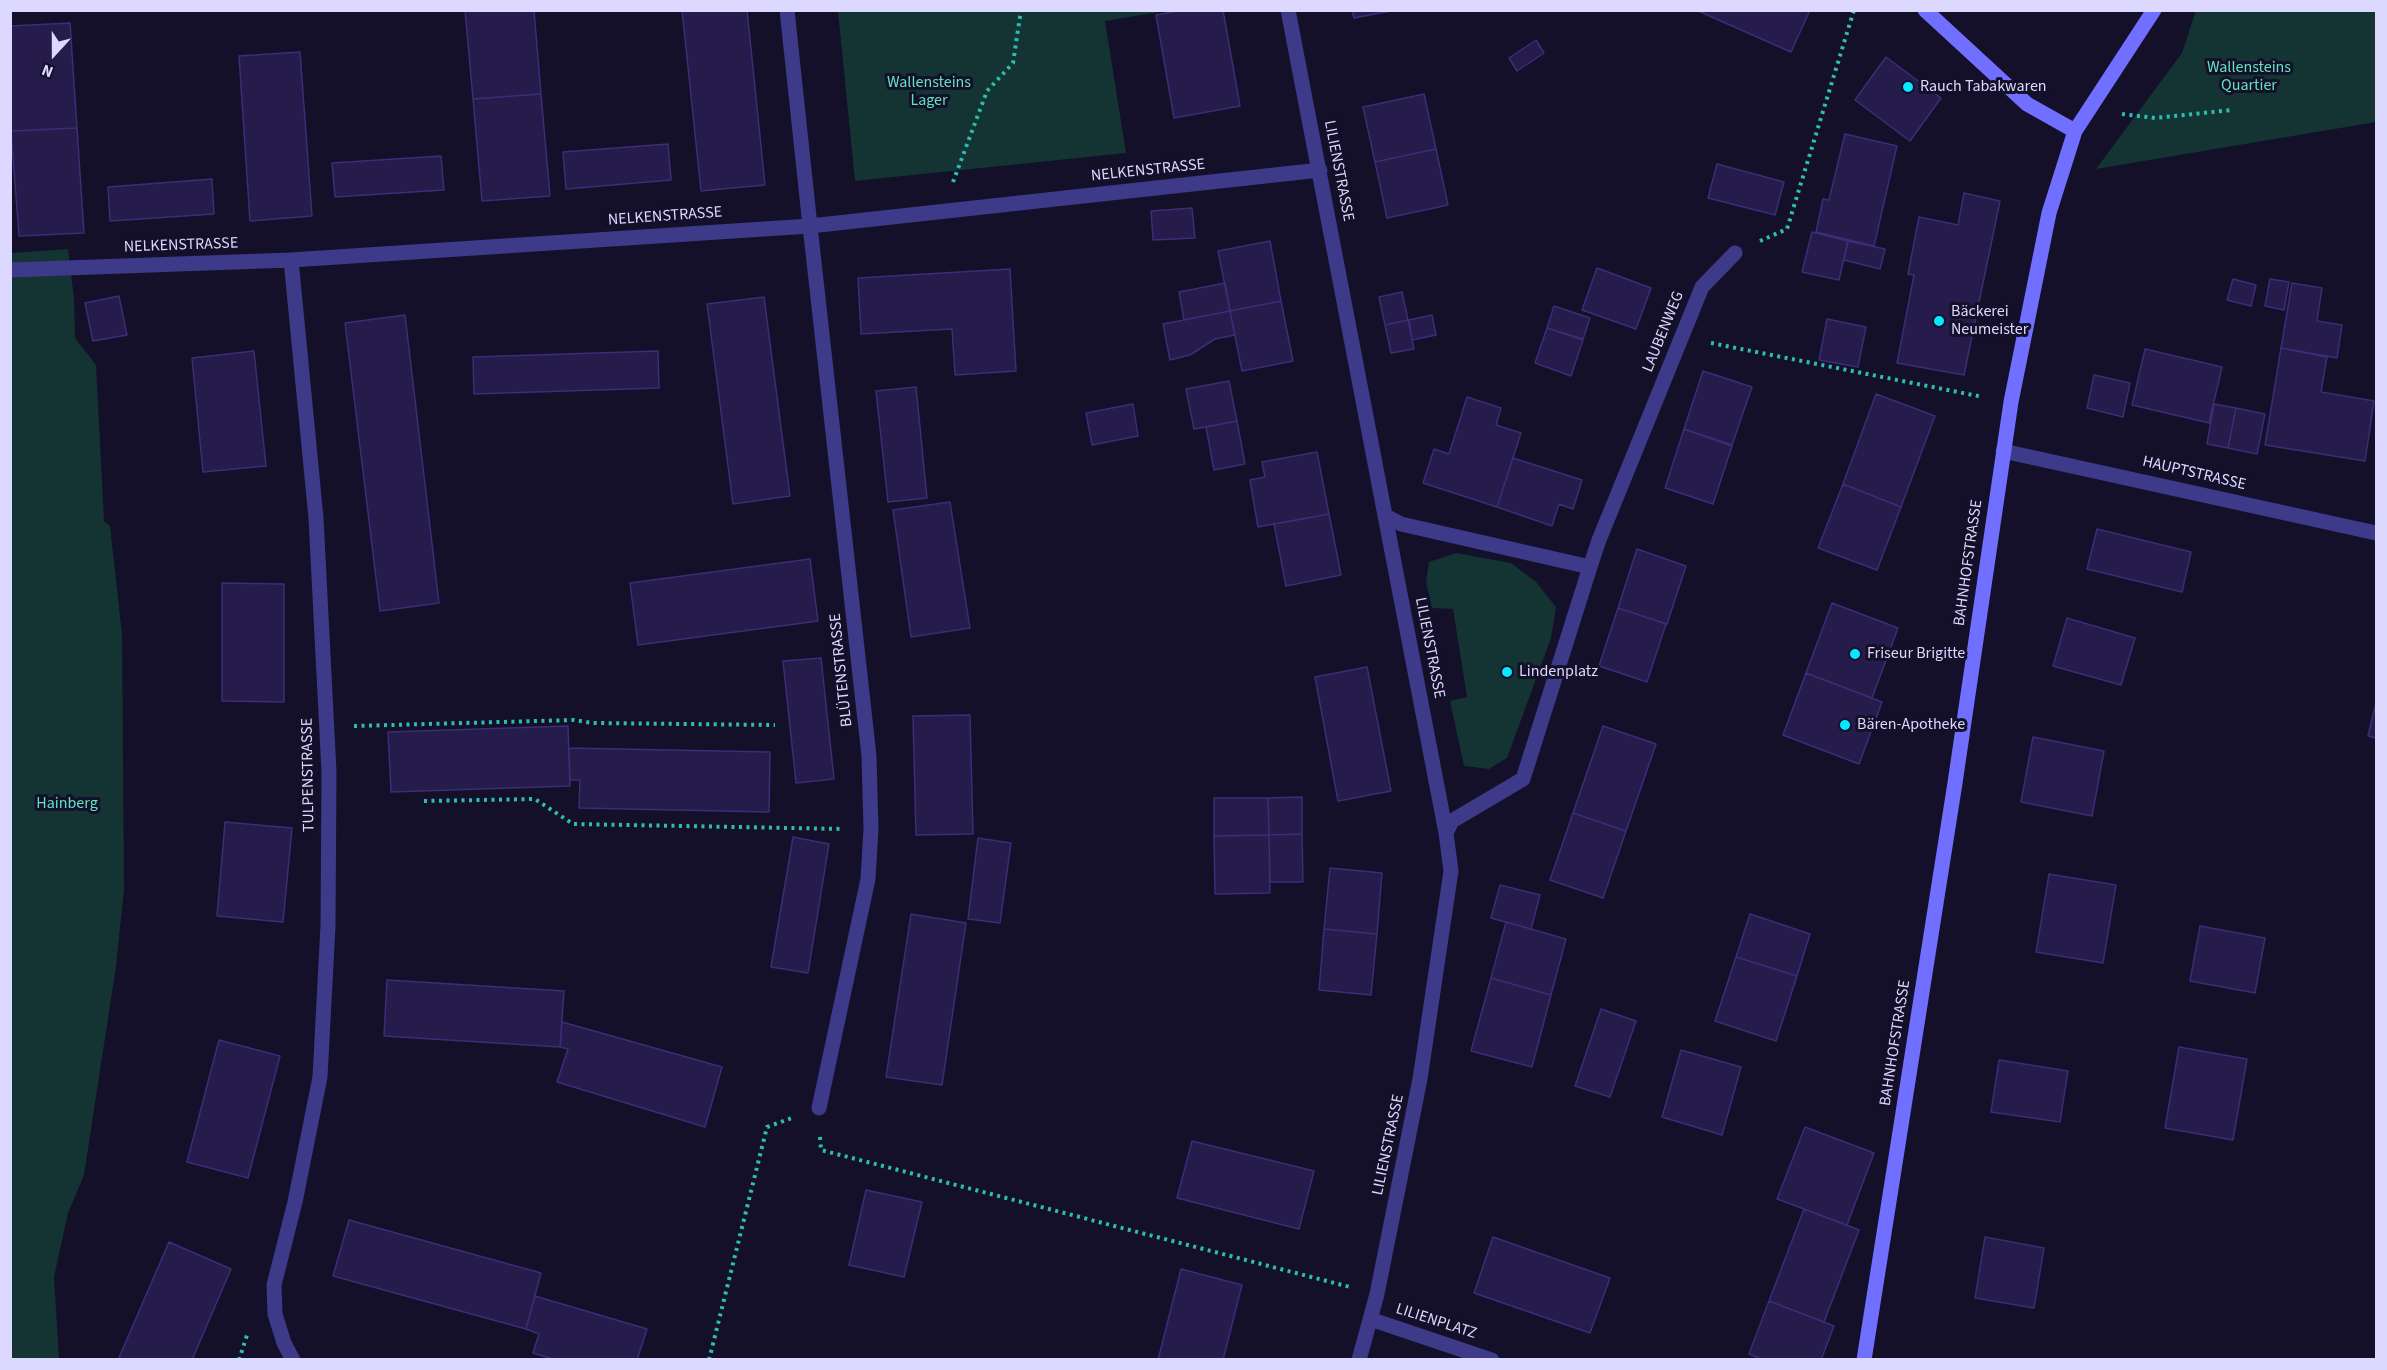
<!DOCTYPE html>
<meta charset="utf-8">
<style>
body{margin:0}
#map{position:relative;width:2387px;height:1370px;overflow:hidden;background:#141029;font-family:"Source Sans 3",sans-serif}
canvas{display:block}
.frame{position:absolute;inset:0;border:12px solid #dcd8ff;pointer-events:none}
.north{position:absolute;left:24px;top:24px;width:60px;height:60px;-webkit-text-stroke:4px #141029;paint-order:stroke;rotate:201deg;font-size:16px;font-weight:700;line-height:24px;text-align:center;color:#dcd8ff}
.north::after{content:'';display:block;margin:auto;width:21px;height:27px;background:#dcd8ff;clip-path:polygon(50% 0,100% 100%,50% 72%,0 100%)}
</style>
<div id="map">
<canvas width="2387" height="1370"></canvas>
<div class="frame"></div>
<div class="north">N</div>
</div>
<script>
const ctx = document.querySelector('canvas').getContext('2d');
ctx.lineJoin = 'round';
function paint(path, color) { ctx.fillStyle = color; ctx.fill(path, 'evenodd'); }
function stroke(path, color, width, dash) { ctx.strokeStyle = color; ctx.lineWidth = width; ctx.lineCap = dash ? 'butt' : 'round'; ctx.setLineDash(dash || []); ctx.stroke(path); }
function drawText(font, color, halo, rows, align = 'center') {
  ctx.font = font + ' "Source Sans 3",sans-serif'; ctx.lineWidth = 6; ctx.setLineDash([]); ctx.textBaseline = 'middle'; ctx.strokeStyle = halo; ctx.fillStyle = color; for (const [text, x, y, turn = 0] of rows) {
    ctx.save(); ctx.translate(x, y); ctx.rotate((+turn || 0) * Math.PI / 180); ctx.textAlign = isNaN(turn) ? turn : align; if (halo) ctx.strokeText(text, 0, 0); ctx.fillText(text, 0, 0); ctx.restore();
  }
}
const green = new Path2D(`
 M2196 10 2376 11V122L2096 169 2182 53Z
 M838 11V10L1166 11 1105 21 1126 153 855 181Z
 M68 249 74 299 75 338 96 365 104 521 110 526 122 634 124 890 116 966 84 1175 68 1213 54 1277 59 1359 11 1360V253Z
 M1456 553 1511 563 1536 582 1556 607 1551 638 1507 758 1489 769 1464 766 1450 701 1467 697 1453 609 1432 608 1426 582 1429 562Z`);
const building = new Path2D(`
 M465 10H534L541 94 473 99Z
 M682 10H747L765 185 701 191Z
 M1182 10H1223L1240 106 1174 118 1156 15Z
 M1352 10H1391V11L1354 18Z
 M1696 10H1810L1791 52Z
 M70 23 77 128 11 131 10 26Z
 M1536 40 1544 53 1517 71 1509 58Z
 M300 52 312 216 250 221 239 56Z
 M1886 57 1941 98 1910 141 1855 100Z
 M541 94 550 196 482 201 473 99Z
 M1424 94 1436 149 1375 162 1363 107Z
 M77 128 84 233 19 236 11 131Z
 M1845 134 1897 146 1874 246 1816 232 1823 199 1829 200Z
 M668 144 671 180 566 189 563 152Z
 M1436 149 1448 205 1387 218 1375 162Z
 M441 156 444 190 335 197 332 163Z
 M1717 164 1784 182 1775 215 1708 198Z
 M212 179 214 214 110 221 108 187Z
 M1964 193 2000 201 1964 375 1897 363 1914 275 1908 274 1919 217 1958 225Z
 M1192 208 1195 238 1153 240 1151 211Z
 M1812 232 1848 241 1839 280 1802 272Z
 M1270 241 1281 301 1230 311 1218 251Z
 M1848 241 1885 249 1880 269 1844 260Z
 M1597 268 1651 288 1636 329 1582 310Z
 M1010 269 1016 371 955 375 952 329 861 334 858 278Z
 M2233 279 2256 285 2251 306 2227 300Z
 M2270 279 2289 282 2284 310 2265 306Z
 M1225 283 1230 311 1184 320 1179 292Z
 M2292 283 2322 288 2317 321 2342 325 2337 358 2281 348Z
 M1402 292 1408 320 1385 325 1379 297Z
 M119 296 127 335 93 341 85 303Z
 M764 297 790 496 733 504 707 304Z
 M1281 301 1293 361 1242 371 1230 311Z
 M1554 306 1590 318 1583 339 1547 328Z
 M1230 311 1235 335 1215 339 1190 355 1170 360 1163 324Z
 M405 315 439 603 380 611 345 323Z
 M1432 315 1436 335 1412 340 1409 320Z
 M1827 319 1866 327 1858 367 1819 360Z
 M1408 320 1414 349 1391 353 1385 325Z
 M1547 328 1583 340 1571 376 1535 363Z
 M2281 348 2327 357 2321 392 2374 401 2365 461 2265 445Z
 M2145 349 2222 367 2209 423 2132 405Z
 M254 351 266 466 203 472 192 358Z
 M658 351 659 388 474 394 473 357Z
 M1703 371 1752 387 1732 445 1684 429Z
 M2094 375 2130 383 2123 417 2087 408Z
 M1229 381 1237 421 1194 429 1186 389Z
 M916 387 927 498 888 502 876 391Z
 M1876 394 1935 416 1901 507 1843 484Z
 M1467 397 1501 408 1496 425 1521 433 1497 507 1423 483 1434 449 1449 454Z
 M1133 404 1138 436 1092 445 1086 413Z
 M2214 404 2236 408 2228 448 2207 444Z
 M2236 408 2265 414 2257 454 2228 448Z
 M1237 421 1245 464 1214 470 1206 427Z
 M1684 429 1732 446 1713 504 1665 488Z
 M1317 452 1329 514 1258 527 1250 480 1265 477 1262 462Z
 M1513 458 1582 480 1573 509 1559 504 1552 526 1497 507Z
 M1843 484 1901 507 1877 570 1818 548Z
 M950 502 970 628 911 637 893 510Z
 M1329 514 1341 575 1286 586 1274 524Z
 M2097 529 2191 552 2182 592 2087 569Z
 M1637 549 1686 566 1667 624 1618 608Z
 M810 559 818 621 638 645 630 583Z
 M222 583 284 584V702L222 701Z
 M1832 603 1898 628 1872 698 1806 673Z
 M1618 608 1666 624 1647 682 1599 666Z
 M2067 618 2135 638 2121 685 2053 666Z
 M821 658 834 779 796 783 783 661Z
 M1367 667 1391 791 1338 801 1315 677Z
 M1806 673 1882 702 1859 764 1783 735Z
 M2376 703V738L2368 736Z
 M970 715 973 834 916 835 913 716Z
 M568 726 570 786 391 792 388 732Z
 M1603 726 1656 744 1626 831 1573 813Z
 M2033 737 2104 751 2092 816 2021 802Z
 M569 748 770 752 769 812 579 808 580 780H570Z
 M1302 797V834L1269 835 1268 798Z
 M1214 798H1268L1269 835 1214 836Z
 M1573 813 1626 831 1603 898 1550 880Z
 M225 822 292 828 283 922 217 916Z
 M1302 834 1303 882H1270L1269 835Z
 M1269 835 1270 893 1215 894 1214 836Z
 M793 837 829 844 808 973 771 967Z
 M978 838 1011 843 1000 923 968 919Z
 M1330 868 1382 873 1377 934 1324 929Z
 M2049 874 2116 885 2103 963 2036 952Z
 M1500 885 1540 895 1531 929 1491 918Z
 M911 914 966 923 942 1085 886 1077Z
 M1750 914 1810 934 1797 976 1736 957Z
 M1506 922 1566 939 1551 995 1491 978Z
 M2200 926 2265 938 2255 993 2190 981Z
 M1324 929 1377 934 1371 995 1319 990Z
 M1736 957 1797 976 1776 1041 1715 1021Z
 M1491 978 1551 995 1532 1067 1471 1051Z
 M387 980 564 991 560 1047 384 1036Z
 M1601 1009 1636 1021 1610 1097 1575 1086Z
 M562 1022 722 1067 705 1127 557 1082 568 1049 560 1047Z
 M219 1040 280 1056 248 1178 187 1162Z
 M2179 1047 2247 1059 2233 1140 2165 1128Z
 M1681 1050 1741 1067 1722 1135 1662 1117Z
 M1999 1060 2068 1071 2060 1122 1991 1112Z
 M1805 1127 1874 1153 1847 1225 1777 1199Z
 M1192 1141 1314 1171 1299 1229 1177 1198Z
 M866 1190 922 1202 904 1277 849 1265Z
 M1804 1209 1859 1230 1824 1322 1769 1301Z
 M349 1220 541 1273 526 1329 333 1276Z
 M1493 1237 1610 1278 1590 1333 1474 1293Z
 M1985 1237 2044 1248 2034 1308 1975 1298Z
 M169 1242 231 1269 192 1360H118Z
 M1181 1269 1242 1285 1223 1360H1158Z
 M535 1296 647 1329 637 1360H556L533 1353 539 1334 526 1329Z
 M1769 1301 1834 1326 1821 1360H1764L1749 1354Z`);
const path = new Path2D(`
 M2122 114 2155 118 2232 110
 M953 182 987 91 1013 63 1021 10
 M1760 241 1787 229 1854 10
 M1711 343 1983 397
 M354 726 574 720 593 723 775 725
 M424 801 535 799 573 824 844 829
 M820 1137 821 1150 1350 1287
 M239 1360 248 1332
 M709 1360 767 1127 792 1118`);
const lane = new Path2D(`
 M787 10 810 226`);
const street = new Path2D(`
 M1288 10 1446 833 1451 871 1420 1079 1377 1294 1359 1360
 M810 226 869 756 871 829 868 879 819 1108
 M291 260 316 518 329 772 328 926 320 1077 295 1202 274 1285 275 1314 284 1343 293 1360
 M10 270 291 260 810 226 1320 170
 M2003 451 2376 533
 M1386 516 1401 524 1590 567 1523 779 1452 821 1446 833
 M1590 567 1599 540 1702 287 1735 253
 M1370 1319 1492 1360`);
const secondary = new Path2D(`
 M1925 10 2027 104 2075 131
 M1864 1360 1955 783 2011 402 2049 213 2075 131 2154 10`);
const markers = [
 [1908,87,6,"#04e9ff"],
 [1939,321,6,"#04e9ff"],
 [1855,654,6,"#04e9ff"],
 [1507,672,6,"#04e9ff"],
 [1845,725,6,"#04e9ff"]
];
const parkNames = [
 ["Wallensteins",2249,68],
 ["Quartier",2249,86],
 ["Wallensteins",929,83],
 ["Lager",929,101],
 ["Hainberg",67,804]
];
const poiNames = [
 ["Rauch Tabakwaren",1920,87],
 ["Bäckerei",1951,312],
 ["Neumeister",1951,330],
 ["Friseur Brigitte",1867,654],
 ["Lindenplatz",1519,672],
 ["Bären-Apotheke",1857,725]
];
const streetNames = [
 ["NELKENSTRASSE",1148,171,-6],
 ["LILIENSTRASSE",1338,171,79],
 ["NELKENSTRASSE",665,217,-4],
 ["NELKENSTRASSE",181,246,-2],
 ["LAUBENWEG",1664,332,-68],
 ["HAUPTSTRASSE",2194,474,13],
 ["BAHNHOFSTRASSE",1969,563,-82],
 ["LILIENSTRASSE",1429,648,79],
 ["BLÜTENSTRASSE",842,670,-96],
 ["TULPENSTRASSE",309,775,-91],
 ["BAHNHOFSTRASSE",1896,1043,-81],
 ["LILIENSTRASSE",1389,1145,-78],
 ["LILIENPLATZ",1436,1322,18]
];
paint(green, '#133432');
paint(building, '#251c4b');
stroke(building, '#3b2d77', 1.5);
stroke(path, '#2ebdb3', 4, [3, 4.5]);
stroke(lane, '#3c3a89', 15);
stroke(street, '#3c3a89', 15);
stroke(secondary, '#716fff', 15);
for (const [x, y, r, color] of markers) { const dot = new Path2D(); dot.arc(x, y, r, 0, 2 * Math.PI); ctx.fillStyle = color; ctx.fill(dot); stroke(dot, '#141029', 2); }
drawText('16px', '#61e2c0', '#141029', parkNames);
drawText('16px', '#dcd8ff', '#141029', poiNames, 'left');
drawText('16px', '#dcd8ff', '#141029', streetNames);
</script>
